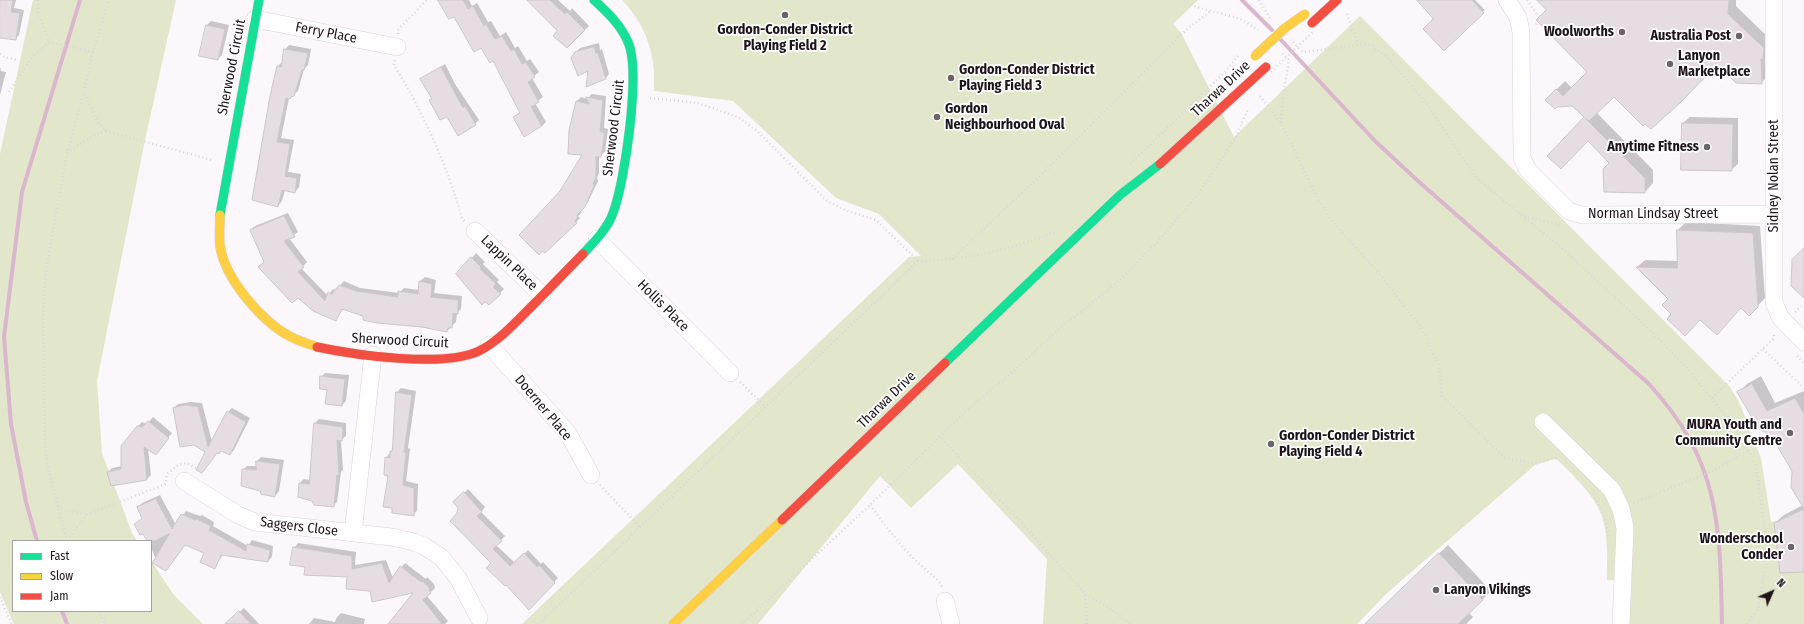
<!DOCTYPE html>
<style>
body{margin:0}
#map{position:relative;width:1804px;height:624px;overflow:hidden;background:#fcf7fa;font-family:"Fira Sans Condensed",sans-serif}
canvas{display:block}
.legend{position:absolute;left:12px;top:540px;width:140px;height:72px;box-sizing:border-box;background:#fff;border:1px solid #a5a1a4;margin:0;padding:5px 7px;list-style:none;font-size:12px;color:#1e151b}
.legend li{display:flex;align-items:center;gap:8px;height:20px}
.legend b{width:20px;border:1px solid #a5a1a4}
.north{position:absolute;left:1752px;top:572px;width:40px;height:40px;-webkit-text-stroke:3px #fff;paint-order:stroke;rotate:45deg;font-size:11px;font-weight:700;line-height:16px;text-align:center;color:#1e151b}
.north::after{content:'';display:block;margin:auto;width:14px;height:18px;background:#1e151b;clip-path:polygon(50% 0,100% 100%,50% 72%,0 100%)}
</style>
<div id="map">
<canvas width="1804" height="624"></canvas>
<ul class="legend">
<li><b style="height:5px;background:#16e098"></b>Fast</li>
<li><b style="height:5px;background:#ffcf43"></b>Slow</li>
<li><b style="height:5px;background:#f24e42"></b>Jam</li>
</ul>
<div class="north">N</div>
</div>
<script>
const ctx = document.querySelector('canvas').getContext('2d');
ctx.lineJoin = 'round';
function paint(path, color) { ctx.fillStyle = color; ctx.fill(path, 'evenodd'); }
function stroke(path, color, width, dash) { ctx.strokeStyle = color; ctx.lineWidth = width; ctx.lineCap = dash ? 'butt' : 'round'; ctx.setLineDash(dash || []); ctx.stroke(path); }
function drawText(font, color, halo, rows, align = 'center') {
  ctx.font = font + ' "Fira Sans Condensed",sans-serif'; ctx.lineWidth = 3.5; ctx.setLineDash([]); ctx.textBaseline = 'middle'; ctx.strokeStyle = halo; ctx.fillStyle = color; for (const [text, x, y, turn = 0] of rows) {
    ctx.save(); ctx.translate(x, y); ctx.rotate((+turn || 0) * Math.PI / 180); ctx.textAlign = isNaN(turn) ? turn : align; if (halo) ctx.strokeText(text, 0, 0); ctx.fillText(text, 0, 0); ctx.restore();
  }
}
const green = new Path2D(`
 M33 0H176L145 140 97 381 102 453 132 533 137 541H13V611H151V561L174 595 203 624H14L0 592V154Z
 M622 0H1198L1173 24 1181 33 1234 137 1360 16 1730 387 1740 404 1761 458 1771 522 1784 520 1804 509V624H1629L1631 581 1607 580C1609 514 1604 506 1558 460L1555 459 1535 465 1386 594 1357 624H1043L1047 559 958 464 911 508 880 476 758 624H522L909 257 921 256 879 214 836 198 733 101 654 91C656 56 647 26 622 0Z`);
const shadow = new Path2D(`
 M0 0H16L14 8 24 10 19 35 15 39 0 36Z
 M440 0H469L472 6 477 3 488 22 491 21 500 36 506 32 515 48 518 46 527 61 530 59 539 72 532 78 543 97 535 103 546 122 542 126 514 117 521 111 493 60Z
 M528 0H558L570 11 572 8 589 26 567 47 558 31Z
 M1420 0H1475L1485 10 1444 50 1434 19Z
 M1542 0H1736V6L1771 40 1769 75 1761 83 1722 68 1614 95 1596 112 1653 170V183L1645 192 1610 163 1588 139 1548 156 1586 117 1572 105 1547 99 1565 81 1572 88 1589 72Z
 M211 21 229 25 222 55 218 59 207 25Z
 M599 43 600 50 602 49 609 74 605 79 590 70 576 52 580 48Z
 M289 45 311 49 308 65 304 69 298 91 289 98 281 138 294 140 288 172 301 174 299 187 295 192 285 190 282 201 278 206 253 199 278 66 282 62 285 50Z
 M445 64 455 84 479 120 475 124 430 100 432 99 421 79Z
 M0 67 1 71 6 72 0 95Z
 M591 94 606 96 604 128 608 129 605 152 599 156V173L597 178 598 181 588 202 580 211 582 212 578 216 580 218 565 234 561 192 584 154 570 130 577 101 581 97 588 99Z
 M1690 117 1738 118V164L1731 170 1683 123Z
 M288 213 298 232 289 238 307 262 301 268 328 296 333 289 336 290 344 281 360 288 399 293 404 288 419 290 420 281 425 277 436 280 434 293 462 296 461 309 457 313 456 322 447 331 364 319V315L344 308 335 320 265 262 251 230 255 226Z
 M1686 222 1760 226 1765 298 1749 315 1742 307 1701 319 1673 314 1670 299 1637 267 1645 260 1678 261V230Z
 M476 253 485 262 483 264 499 280 497 282 504 289 489 304 458 274Z
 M325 373 349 375 346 401 342 405 328 389 321 377Z
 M1761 376 1775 403 1804 391V571L1775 523 1784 515 1803 505 1793 471 1773 436 1739 392 1747 384Z
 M401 388 416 391 408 448 410 449 406 481 418 484 417 511 413 515 389 475 386 458 393 449 397 392Z
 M191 402 202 403 212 442 228 412 232 408 250 418 234 450 230 454 222 450 207 452 174 408 178 404Z
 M153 417 172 433 156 454 148 449 151 475 147 479 108 472 112 468 122 466 138 426 142 422 147 424Z
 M319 419 346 423V436L341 440 343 470 341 472 337 502 333 506 312 501 300 483 304 479 310 480 315 423Z
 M261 457 284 460 279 491 275 496 243 470 247 466H257V461Z
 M468 489 485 507 481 512 505 536 496 545 515 563 528 550 541 564 543 562 558 578 529 608 492 563 458 514 459 508 455 502Z
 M160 495 176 525 186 511 200 516 202 515 214 522 213 526 248 546 252 540 273 546 272 557 268 561 223 555 214 568 206 552 185 544 156 559 151 548V541H148L144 533 136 524 143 518 138 507 142 503Z
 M298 543 356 552 355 565 386 560 393 578 405 563 426 579 427 577 434 584 435 588 427 596 448 621 445 624H390L415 591 371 590 348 576 306 566 294 548Z
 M1448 545 1491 591 1469 613 1473 617 1466 624H1365Z
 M244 608 259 624H226Z
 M341 613 365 619 364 624H309L314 618 335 622 337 617Z`);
const stream = new Path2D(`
 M1242 0 1272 30
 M1281 40 1375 141 1418 181 1648 383C1720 461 1720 524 1722 624
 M37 541 26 502 11 424 4 337 22 192 80 0
 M62 611 67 624`);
const building = new Path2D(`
 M0 0H13L11 12 20 13 16 40 0 38Z
 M438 0H463L468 9 473 6 484 26 486 24 495 39 502 36 511 51 514 49 522 64 526 62 535 77 528 82 539 102 531 107 542 126 524 137 513 117 520 113 493 61 490 63 481 48 474 52 454 17 449 19Z
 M527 0H550L565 14 567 12 585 30 567 48 553 36 557 31Z
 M1417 0H1472L1484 13 1444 51 1423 29 1433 19Z
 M1537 0H1729L1728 14 1764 48 1763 59H1761L1762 84 1736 83 1722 69 1715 77 1710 72 1680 103 1651 129 1645 124 1643 126 1614 97 1589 121 1585 118 1645 178V193L1604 192 1603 169 1609 163 1588 141 1561 169 1547 156 1584 117 1572 106 1557 107 1555 109 1545 100 1556 89 1563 96 1587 72 1536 20 1546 10Z
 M206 25 225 29 218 60 199 56Z
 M594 47 596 53H598L606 79 586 87 588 71 578 76 571 58 575 52Z
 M284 49 308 53 304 70H302L294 96 291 97 290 99 286 98 277 142 290 144 285 176 297 178 295 193 282 190 278 207 252 200 270 96 277 66 281 67Z
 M441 67 463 108 465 106 476 125 458 136 447 117 440 120 429 100 432 99 420 79Z
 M586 97 603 100 600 132H605L601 157H596V178L593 183 594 186 585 207 577 215 578 217 575 221 577 223 545 253 542 251 539 255 519 235 560 191 582 155 568 154 569 130 576 101 589 104Z
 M1682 123 1733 124 1732 171 1681 170Z
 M284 216 295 237 284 241 304 267 298 272 325 301 328 292 332 294 339 285 356 291 398 297V291L418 294 419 281 432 284 431 297 458 300V314L453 313 452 328H448L447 332 422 327 377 323 363 320V316L342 309 336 321 313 311 298 298 292 303 258 267 264 262 250 230Z
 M1677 230 1753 233 1758 307 1749 316 1741 308 1717 335 1700 320 1685 336 1667 319 1671 314 1662 305 1668 299 1636 267 1677 268Z
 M1804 248V298L1791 286 1792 260Z
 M471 257 481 267 480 269 496 284 493 287 501 294 489 305 485 302 482 305 456 274Z
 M320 376 345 379 342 406 325 404 327 390 320 389Z
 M1752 384 1767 411 1795 398 1804 414V572L1780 573 1774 523 1804 509 1791 487 1792 471 1772 437 1758 428 1737 392Z
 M396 392 412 395 404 452 406 453 403 485 414 488V516L392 513V508L383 507 388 476 384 475 385 457 390 458V451H392Z
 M186 405 198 407 208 447 227 411 246 422 230 455 221 451 219 454 217 453 202 473 196 470 205 452 194 445 180 447 173 408Z
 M148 421 169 438 156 455 144 447 147 480 111 486 107 472 121 469V446L137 426 142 427Z
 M314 423 343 427 342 441 337 440 339 475H337L334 507 314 505 312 501 298 497 299 483 309 484Z
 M256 461 280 464 275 497 261 494 260 491 241 486 242 469 256 470Z
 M464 492 482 512 477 516 502 541 493 549 510 566 524 553 537 567 539 565 555 583 529 610 506 585 505 586 486 568 491 563 450 521 457 513 458 508 453 502Z
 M156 499 172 529 181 514 195 520 197 519 211 526 209 530 246 551 247 544 270 550 268 562 221 555 215 569 200 562 204 553 185 545 166 571 152 563 170 533 155 541H147L143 534 140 535 134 524 142 519 137 507Z
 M293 547 352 556V569L382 563 389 583 400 566 421 582 423 581 430 589H429L431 593 423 600 442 624H388L413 593 372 602 370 591 346 589 347 577 304 575 305 567 290 565Z
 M1439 553 1483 600 1458 624H1365Z
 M239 611 251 624H225Z`);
const path = new Path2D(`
 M37 0 38 12 49 42
 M1184 0C1201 12 1218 11 1237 18 1244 20 1252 26 1258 30
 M1259 0 1270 18
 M1527 0 1539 17 1536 25
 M1347 14 1358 44
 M398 34V30L427 0
 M49 42 93 52
 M1293 42 1300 50 1304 52 1365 44 1373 46 1387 57 1430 108 1464 160 1480 181 1564 250 1653 333 1684 365 1741 434 1756 466 1766 536 1767 560 1758 609 1747 624
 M0 54 4 57 18 60
 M395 60 394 65C421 108 449 169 462 219L465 221
 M9 92 31 59 49 42
 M1260 96 1281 123 1314 191 1331 220 1382 277 1419 325 1439 365 1442 396 1505 458 1532 463 1557 458
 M650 98 698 103 738 117 756 130 827 201 845 210 876 220 918 261C966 260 1011 250 1055 232
 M1281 123 1283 97 1289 60 1282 53
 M106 131 212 160
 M67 153 96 134 106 131 97 122 84 92
 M1130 164 1225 72 1238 56
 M1524 217 1562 225
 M952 259 1043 173 1188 28 1210 12
 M1795 312 1804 304
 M1763 349 1804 388
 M1797 356 1804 363
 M740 382 766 407
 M1712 398 1773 339 1775 333
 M939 436 1021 522 1085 594 1108 607 1131 624
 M600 485 640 527
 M1593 494 1604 516 1609 538
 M1634 503 1710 472 1750 450
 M870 505C887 528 904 551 925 569 931 575 939 579 942 587
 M58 506 67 511 87 514
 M67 541 49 472 45 446 43 314 46 270 67 153 84 92 93 52 109 0
 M68 541 76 528 88 514 166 484 167 474 178 465 187 463 199 470 204 475
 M1085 595 1087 624
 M0 597 12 624
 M97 611 106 624
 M539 624 918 261
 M742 624 870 505 968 409 1015 370 1061 327 1116 284 1161 238 1196 197 1235 139 1248 109`);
const street = new Path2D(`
 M1507 0 1518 17 1521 32 1522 158 1528 170 1569 211 1582 215 1774 214
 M1774 0V302L1780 317 1804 342
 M255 19 397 47
 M475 231 542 295
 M597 239 730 373
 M489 345 568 433 591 475
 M1543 422 1612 490 1621 509 1625 528 1621 624
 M184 481 238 515 255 522 392 537 414 542 424 546 442 558 458 578 479 618
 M353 533 373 355
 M945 601 951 624`);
const fast = new Path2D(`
 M220 215 259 0
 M583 254C594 242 608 228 613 213 625 182 641 71 628 42 621 25 607 12 594 0
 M945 363 1120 195 1160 164`);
const slow = new Path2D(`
 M220 215C220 225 219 236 220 246 225 279 262 322 291 337 299 341 309 344 317 347
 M673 624 782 520`);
const jam = new Path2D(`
 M1312 23 1337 0
 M1160 164 1266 67
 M317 347C355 355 444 368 479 351 499 341 516 322 532 306 549 289 566 271 583 254
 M782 520 945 363`);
const pathBridge = new Path2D(`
 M1271 72 1314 31`);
const slowBridge = new Path2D(`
 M1255 56 1285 28 1305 14`);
const markers = [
 [785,15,4,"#6c6469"],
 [1622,32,4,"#6c6469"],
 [1739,36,4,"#6c6469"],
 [1670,64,4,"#6c6469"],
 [951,78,4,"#6c6469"],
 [937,117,4,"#6c6469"],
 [1707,147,4,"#6c6469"],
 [1790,433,4,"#6c6469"],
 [1271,444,4,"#6c6469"],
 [1791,547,4,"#6c6469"],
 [1436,590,4,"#6c6469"]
];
const poiNames = [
 ["Gordon-Conder District",785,30,"center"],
 ["Playing Field 2",785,46,"center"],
 ["Woolworths",1614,32],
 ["Australia Post",1731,36],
 ["Lanyon",1678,56,"left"],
 ["Marketplace",1678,72,"left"],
 ["Gordon-Conder District",959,70,"left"],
 ["Playing Field 3",959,86,"left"],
 ["Gordon",945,109,"left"],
 ["Neighbourhood Oval",945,125,"left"],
 ["Anytime Fitness",1699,147],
 ["MURA Youth and",1782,425],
 ["Community Centre",1782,441],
 ["Gordon-Conder District",1279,436,"left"],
 ["Playing Field 4",1279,452,"left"],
 ["Wonderschool",1783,539],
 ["Conder",1783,555],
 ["Lanyon Vikings",1444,590,"left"]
];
const streetNames = [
 ["Ferry Place",326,33,11],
 ["Sherwood Circuit",232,67,-79],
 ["Tharwa Drive",1221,89,-43],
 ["Sherwood Circuit",614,128,-83],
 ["Sidney Nolan Street",1774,176,-90],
 ["Norman Lindsay Street",1653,214],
 ["Lappin Place",509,263,44],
 ["Hollis Place",663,306,45],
 ["Sherwood Circuit",400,341,3],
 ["Tharwa Drive",887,400,-44],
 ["Doerner Place",543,408,50],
 ["Saggers Close",299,527,7]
];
paint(green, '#e2e6cb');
paint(shadow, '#0003');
stroke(stream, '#dab7cd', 4);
paint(building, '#e5dde2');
stroke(building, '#cdc7cb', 1);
stroke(street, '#dcd4d9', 18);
stroke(fast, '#dcd4d9', 10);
stroke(slow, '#dcd4d9', 10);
stroke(jam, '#dcd4d9', 10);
stroke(path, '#dbd8da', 2.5, [1, 3]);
stroke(street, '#fffefe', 17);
stroke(fast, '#16e098', 9);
stroke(slow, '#ffcf43', 9);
stroke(jam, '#f24e42', 9);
stroke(slowBridge, '#dcd4d9', 10, []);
stroke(pathBridge, '#dbd8da', 2.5, [1, 3]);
stroke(slowBridge, '#ffcf43', 9);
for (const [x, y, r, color] of markers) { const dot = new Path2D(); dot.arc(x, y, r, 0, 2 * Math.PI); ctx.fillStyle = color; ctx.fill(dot); stroke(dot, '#fff', 1.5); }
drawText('bold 14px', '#1e151b', '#fff', poiNames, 'right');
drawText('14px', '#1e151b', '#fff', streetNames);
</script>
